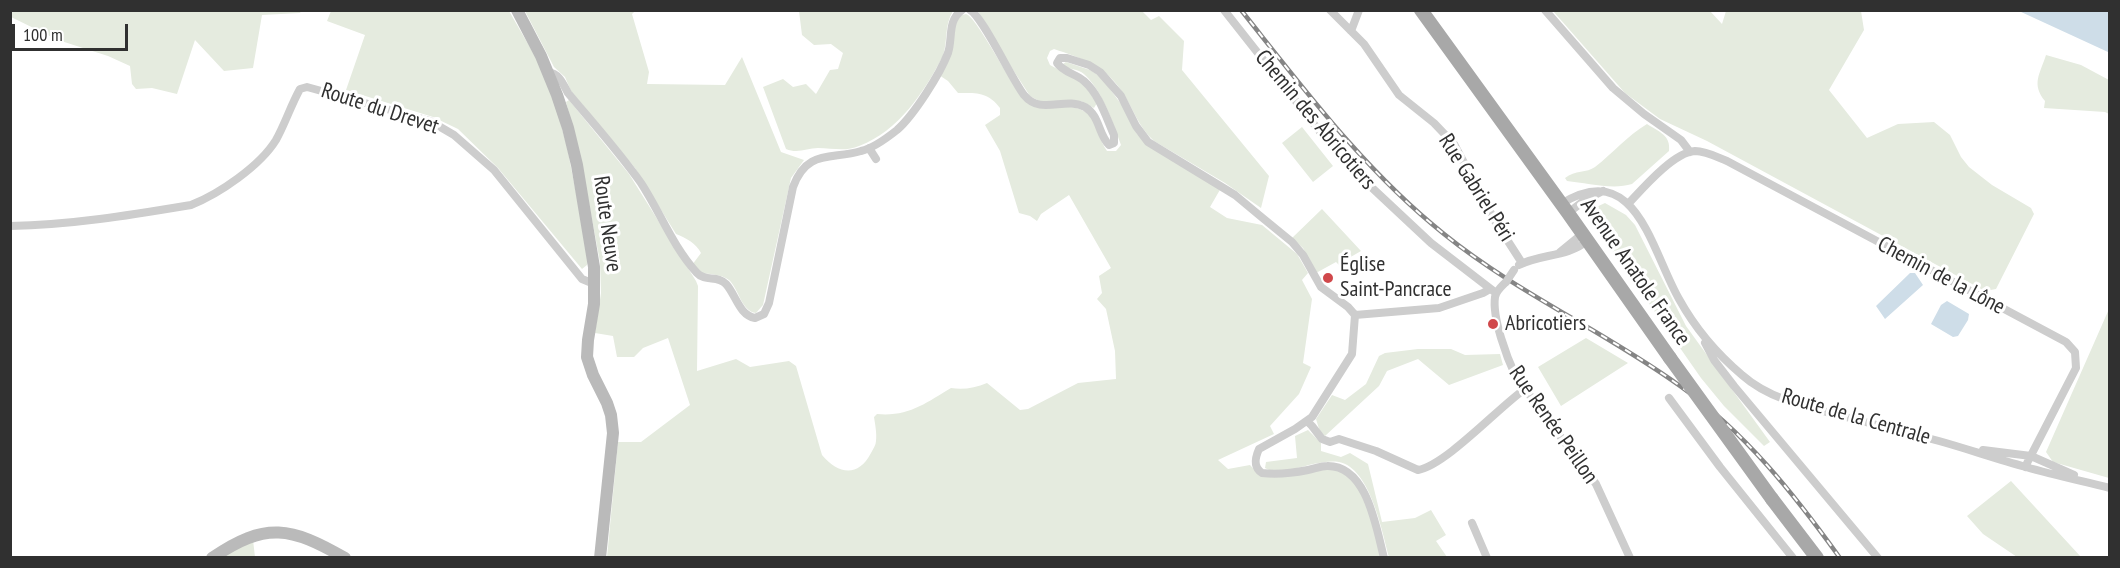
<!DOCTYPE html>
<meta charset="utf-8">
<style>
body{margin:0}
#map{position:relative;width:2120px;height:568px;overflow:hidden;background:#fff;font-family:"PT Sans Narrow",sans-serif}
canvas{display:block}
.frame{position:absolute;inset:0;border:12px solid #303030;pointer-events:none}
.scale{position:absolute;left:12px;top:24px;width:116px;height:27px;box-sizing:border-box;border:3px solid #303030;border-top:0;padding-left:8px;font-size:18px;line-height:21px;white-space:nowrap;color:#303030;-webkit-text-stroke:4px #fff;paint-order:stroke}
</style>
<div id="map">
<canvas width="2120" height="568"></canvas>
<div class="frame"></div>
<div class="scale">100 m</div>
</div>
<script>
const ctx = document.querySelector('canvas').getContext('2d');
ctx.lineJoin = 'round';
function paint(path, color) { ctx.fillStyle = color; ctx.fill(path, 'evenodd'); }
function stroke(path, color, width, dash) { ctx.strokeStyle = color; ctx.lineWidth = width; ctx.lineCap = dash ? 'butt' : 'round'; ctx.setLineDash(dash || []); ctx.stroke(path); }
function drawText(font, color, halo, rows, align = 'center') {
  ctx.font = font + ' "PT Sans Narrow",sans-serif'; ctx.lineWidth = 6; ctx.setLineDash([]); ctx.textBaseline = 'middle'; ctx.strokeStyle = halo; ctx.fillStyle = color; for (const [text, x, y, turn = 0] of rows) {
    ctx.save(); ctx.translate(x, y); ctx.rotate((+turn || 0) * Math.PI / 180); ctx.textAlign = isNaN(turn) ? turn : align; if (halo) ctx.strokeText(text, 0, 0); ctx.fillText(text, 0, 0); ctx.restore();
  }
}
const green = new Path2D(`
 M10 11 11 10 301 11 300 13 262 15 253 68 224 71 195 40 177 94 152 88 136 89 132 84 130 66 108 56 58 40 11 17Z
 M331 11H509L543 70 555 103 567 147 589 259 587 265 582 269 498 168 458 129 433 117 346 90 365 35 327 21Z
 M525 11H635L632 14 649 72 647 84 725 85 742 57 781 152 804 160 791 178 763 305 756 313C741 311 739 289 729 280 721 274 709 274 700 273L692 265 701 253C696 243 686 238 676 234L635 168 571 91 565 77 554 67Z
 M799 11H953C944 26 948 40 943 56 924 92 899 131 859 146 846 152 832 148 818 148 807 148 798 154 786 149L763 87 783 79 793 87 806 84 816 94 830 70 838 69 843 53 831 44 814 45 802 35Z
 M978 11H1142L1151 20 1159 16 1184 41 1182 70 1269 176 1261 208 1225 183 1154 141C1138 127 1133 107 1121 90 1104 65 1081 58 1054 49L1050 51 1047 58 1050 65 1083 83 1097 103 1094 108 1081 101 1041 102 1030 96 997 45Z
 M1553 11H1710L1722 24 1726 11H1861L1864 30 1829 90 1867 138 1898 124 1934 122 1950 135 1961 157 1969 167 1992 185 2031 208 2034 214 1996 289 1985 291 1707 141 1660 119 1625 93Z
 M966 14C977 17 1012 87 1026 102 1043 104 1080 103 1090 116 1098 126 1099 140 1107 151H1116L1121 145C1114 125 1102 91 1086 76 1081 70 1072 69 1064 67L1063 64 1066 62 1090 70 1101 77 1124 108 1137 134 1221 188 1210 207 1227 218 1262 225 1297 254 1308 273 1302 280 1312 299 1303 363 1311 367 1299 394 1270 426 1274 434 1218 460 1228 469 1250 465 1258 474C1277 473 1320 465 1337 470 1365 478 1375 532 1381 557H607L618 442H641L690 405 668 338 643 348 634 357H617L613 336 595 333 601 293 600 262 579 150 566 102 569 100 629 174 696 281 698 286 697 371 736 359 750 367 789 361 796 366 822 455C838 474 858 478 871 453 873 449 876 445 876 441 877 433 875 424 874 417L877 414C908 417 926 403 951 388 963 390 975 388 987 383L1020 410 1028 409 1078 383 1116 379 1115 351 1106 309 1097 299 1102 293 1099 276 1111 268 1069 195 1041 214 1037 221 1030 216 1019 213 1000 151 985 125 1000 115V108C988 92 977 93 958 93L948 81 939 75 957 19 962 15Z
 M2046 55 2081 65 2109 80V114L2105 112 2044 108 2045 101C2031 84 2040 74 2046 55Z
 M1647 124C1659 132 1671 135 1669 151L1632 184C1613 190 1587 183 1567 181L1565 178C1575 170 1587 173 1595 167 1613 153 1627 136 1647 124Z
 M1302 127 1333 166 1313 182 1282 143Z
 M1605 203 1626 215 1635 225 1686 326 1770 442 1764 446 1724 406 1701 378 1590 219 1592 209Z
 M1322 209 1361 251 1349 258 1353 268 1346 270 1343 263 1339 265 1336 262 1316 273 1303 248 1292 238Z
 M2109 309V478L2053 462 2046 452Z
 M1586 338 1628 363 1561 406 1538 367Z
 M1418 349H1451L1465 355 1500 354 1503 365 1449 385 1418 359 1387 371 1379 386 1325 436 1320 432 1316 419 1332 395 1345 400 1366 384 1379 356 1385 353Z
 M1308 430 1321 443V451L1341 457 1350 453 1368 464 1382 522 1415 518 1431 510 1446 535 1436 541 1447 557H1389C1382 531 1370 468 1339 462 1325 460 1310 465 1297 468 1287 471 1274 474 1265 468L1266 462 1297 458 1295 436Z
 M2011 481 2081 557H2017L1983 534 1967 516Z
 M253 540 255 557 221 558Z`);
const water = new Path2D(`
 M2019 11H2109V53L2108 52Z
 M1910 273H1915L1923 285 1885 319 1876 306Z
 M1947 301 1969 314 1968 320 1958 336 1953 337 1931 324 1941 305Z`);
const street = new Path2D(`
 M970 10C983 17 1011 78 1024 95 1041 116 1065 96 1085 107 1100 116 1098 134 1109 145L1114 143V135C1106 117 1099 94 1084 81 1076 74 1063 72 1057 63L1060 58H1067L1089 65 1100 72 1121 96 1136 126 1148 142 1235 195 1259 215 1292 242 1303 255 1321 287 1348 307 1355 315
 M1224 10 1332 147 1353 170 1431 243 1496 293
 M1330 10 1364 44 1399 95 1434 123 1454 144 1495 221 1522 263
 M1545 10 1613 88 1644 114 1681 140 1690 152
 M1351 31 1359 10
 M548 72C560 74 563 84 568 93 593 123 619 152 641 183 660 212 673 247 697 273 705 282 718 275 726 284 736 295 739 315 755 318L764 314 769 303 793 187C807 149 831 160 861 151 874 148 887 138 897 130 914 115 940 74 948 53 953 38 947 21 962 10
 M869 148 876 159
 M1629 203C1643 188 1674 152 1695 151 1706 151 1717 157 1727 161L2066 342 2075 352 2076 368 2025 467
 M1561 204C1636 157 1651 250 1679 299 1695 328 1716 353 1742 375 1770 400 1811 408 1846 417 1877 425 1908 433 1939 441 1968 449 1996 459 2026 467 2053 475 2082 481 2110 488
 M1568 213 1585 200 1603 191
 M10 226C72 225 131 215 191 205 219 194 260 166 276 140 285 124 291 105 300 89L307 87 430 121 454 135 494 170 582 279 594 284
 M1560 252 1582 234
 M1519 265C1540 254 1568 257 1587 241
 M1506 282C1502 286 1496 291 1495 297 1492 318 1507 358 1516 377L1596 484 1630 558
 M1705 343 1714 360 1734 386 1878 558
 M1669 398 1720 467 1793 558
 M1307 421 1312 426 1322 439 1330 442 1339 439 1376 451 1418 470C1446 465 1499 407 1525 389
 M1983 450 2031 456 2074 475
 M1472 523 1487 558
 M1384 558C1376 527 1367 465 1327 466 1321 466 1314 469 1308 470 1293 473 1278 475 1262 473 1253 467 1255 458 1259 449L1295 429 1312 417 1352 354 1355 315 1439 308 1483 293 1490 289`);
const secondary = new Path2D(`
 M517 10 541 56 557 95 568 128 577 165 594 267V304L588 340 587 357 593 375 607 403 611 415 613 433 600 558
 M212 558C266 521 291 527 345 558`);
const primary = new Path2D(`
 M1421 10 1568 213 1670 358
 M1772 499 1817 558`);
const rail = new Path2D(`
 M1241 10C1304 89 1365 171 1444 234 1517 293 1604 331 1680 386 1745 432 1794 494 1840 558`);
const streetBridge = new Path2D(`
 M1506 282 1514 270`);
const primaryBridge = new Path2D(`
 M1670 358 1772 499`);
const markers = [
 [1328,278,6,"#d0484b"],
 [1493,324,6,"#d0484b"]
];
const streetNames = [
 ["Route du Drevet",380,109,18],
 ["Chemin des Abricotiers",1315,120,50],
 ["Rue Gabriel Péri",1476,188,58],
 ["Route Neuve",607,224,82],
 ["Avenue Anatole France",1635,272,55],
 ["Chemin de la Lône",1941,276,28],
 ["Route de la Centrale",1856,417,16],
 ["Rue Renée Peillon",1553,425,55]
];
const poiNames = [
 ["Église",1340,265],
 ["Saint-Pancrace",1340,290],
 ["Abricotiers",1505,324]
];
paint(green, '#e5ebdf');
paint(water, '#cedde8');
stroke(street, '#cdcdcd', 8);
stroke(secondary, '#bababa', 12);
stroke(primary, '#a8a8a8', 14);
stroke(rail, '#858585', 4.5);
stroke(rail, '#fff', 2, [7]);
stroke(streetBridge, '#cdcdcd', 8);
stroke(primaryBridge, '#a8a8a8', 14);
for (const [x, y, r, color] of markers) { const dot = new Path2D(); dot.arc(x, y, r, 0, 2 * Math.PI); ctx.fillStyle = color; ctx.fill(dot); stroke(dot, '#fff', 2); }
drawText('22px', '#303030', '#fff', streetNames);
drawText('22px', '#303030', '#fff', poiNames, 'left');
</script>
